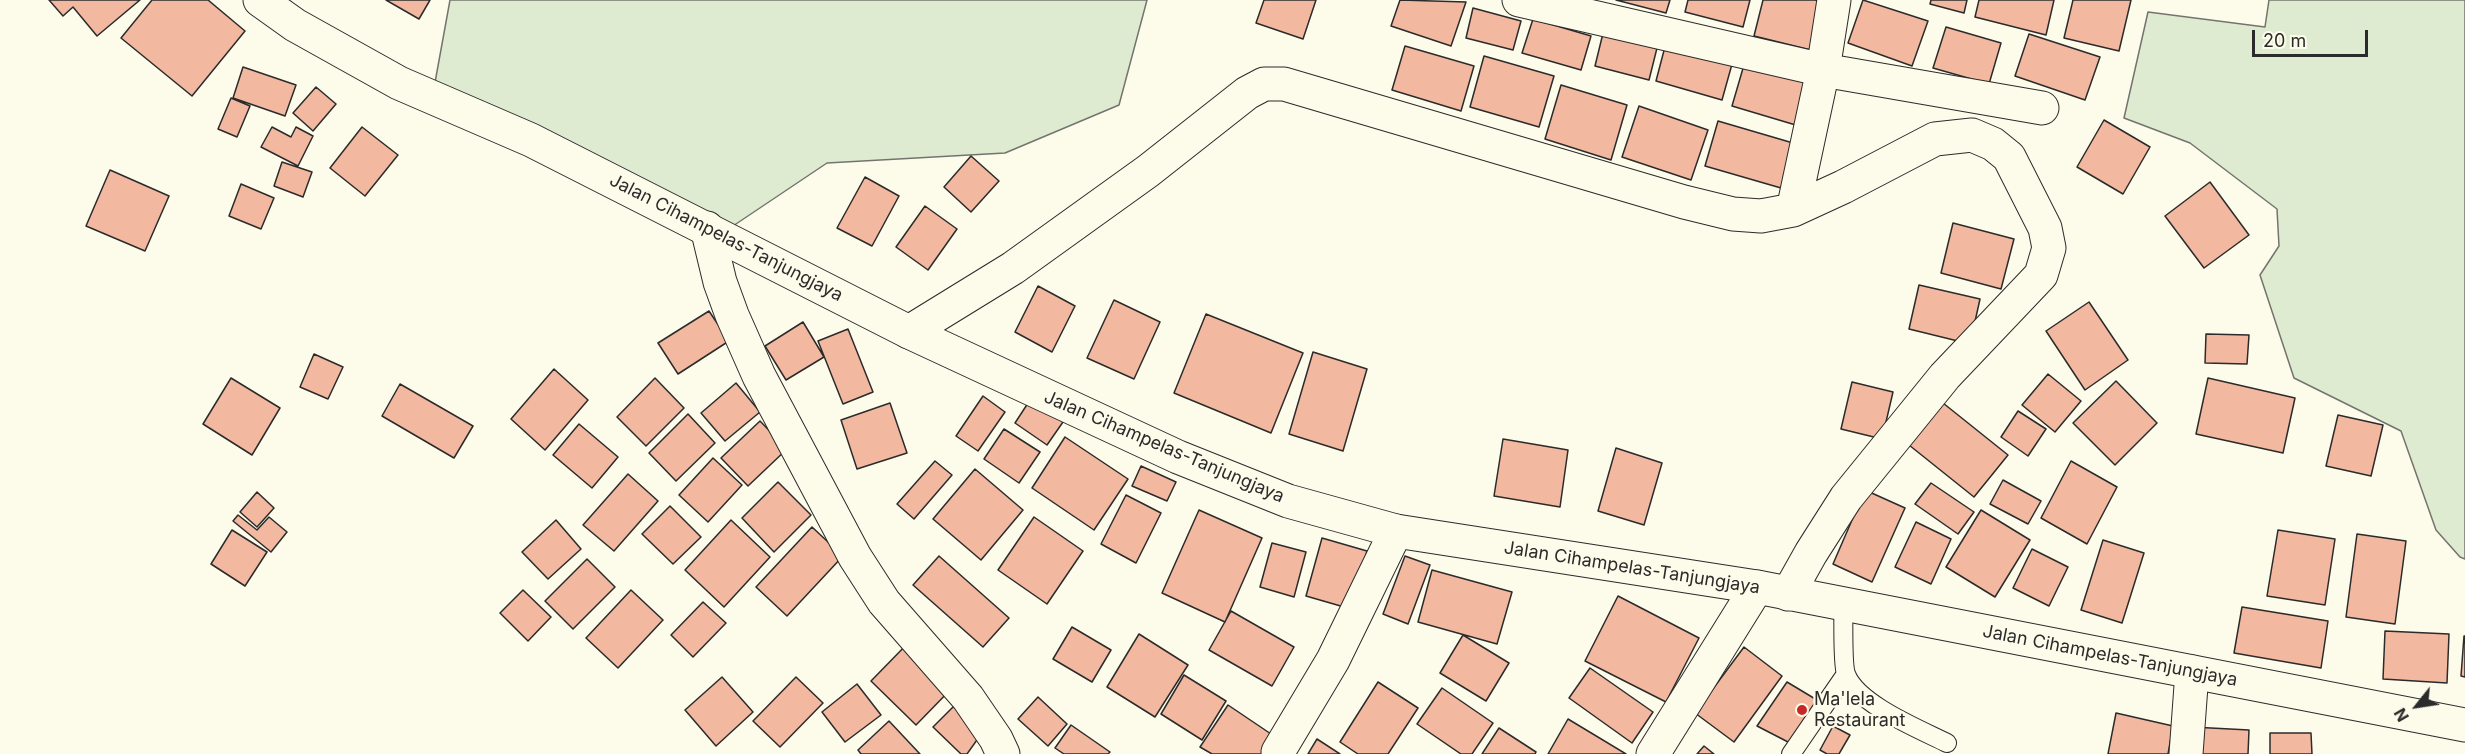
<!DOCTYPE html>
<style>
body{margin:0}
#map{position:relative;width:2465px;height:754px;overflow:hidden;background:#fdfbea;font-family:Inter,sans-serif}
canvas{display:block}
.north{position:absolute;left:2387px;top:676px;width:60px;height:60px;-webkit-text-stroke:4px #fdfbea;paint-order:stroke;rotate:240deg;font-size:16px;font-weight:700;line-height:24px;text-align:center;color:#2b2b2b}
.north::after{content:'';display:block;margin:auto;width:21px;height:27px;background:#2b2b2b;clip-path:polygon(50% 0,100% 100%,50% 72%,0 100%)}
.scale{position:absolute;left:2252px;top:30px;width:116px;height:27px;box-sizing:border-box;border:3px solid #2b2b2b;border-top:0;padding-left:8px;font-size:18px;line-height:21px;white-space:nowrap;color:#2b2b2b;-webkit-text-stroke:4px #fdfbea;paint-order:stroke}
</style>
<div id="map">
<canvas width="2465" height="754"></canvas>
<div class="north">N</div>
<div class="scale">20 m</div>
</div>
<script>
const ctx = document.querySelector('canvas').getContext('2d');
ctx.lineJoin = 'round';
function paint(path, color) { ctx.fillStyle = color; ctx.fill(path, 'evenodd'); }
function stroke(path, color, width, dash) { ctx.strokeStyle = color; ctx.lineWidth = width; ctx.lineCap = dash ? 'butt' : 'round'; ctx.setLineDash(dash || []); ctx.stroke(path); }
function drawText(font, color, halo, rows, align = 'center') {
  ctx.font = font + ' Inter,sans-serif'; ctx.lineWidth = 4.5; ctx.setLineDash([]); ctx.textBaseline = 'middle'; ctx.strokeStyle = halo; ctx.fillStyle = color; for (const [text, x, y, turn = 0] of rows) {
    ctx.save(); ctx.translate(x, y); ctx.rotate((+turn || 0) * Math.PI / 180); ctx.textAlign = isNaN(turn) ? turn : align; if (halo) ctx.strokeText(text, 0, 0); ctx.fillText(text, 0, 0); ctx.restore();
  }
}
const green = new Path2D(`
 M450 0H1147L1119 105 1005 153 827 163 724 232 432 99Z
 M2269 0H2465V559L2460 557 2436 530 2401 431 2294 378 2260 275 2279 246 2277 209 2190 143 2124 118 2148 12 2265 27Z`);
const building = new Path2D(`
 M49 0H140L97 36 73 7 63 16Z
 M152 0H208L245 31 192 96 121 38Z
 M386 0H430L419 19Z
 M1264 0H1316L1303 39 1256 23Z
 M1400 0 1466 2 1451 46 1391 26Z
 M1616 0H1670L1666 13Z
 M1688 0H1750L1743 27 1685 12Z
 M1763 0H1815L1823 2 1811 50 1754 36Z
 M1863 0 1928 21 1912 66 1848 43Z
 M1931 0H1967L1964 13 1930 4Z
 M1979 0H2054L2046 35 1975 17Z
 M2073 0H2131L2119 51 2064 38Z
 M1473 8 1521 21 1513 50 1466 38Z
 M1533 19 1591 36 1581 70 1522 53Z
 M1605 25 1659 40 1649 80 1595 66Z
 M1946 27 2001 43 1989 84 1933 68Z
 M2029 34 2100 57 2085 100 2015 76Z
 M1667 39 1734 57 1722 100 1656 81Z
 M1405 46 1474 66 1461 111 1392 90Z
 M1484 56 1554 76 1539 127 1470 107Z
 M1746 58 1812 79 1799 126 1732 106Z
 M243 67 296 85 285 116 233 98Z
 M1561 85 1627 105 1611 160 1545 139Z
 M316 87 336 104 313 131 293 113Z
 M231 98 250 106 237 137 218 129Z
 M1639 106 1708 130 1691 180 1622 157Z
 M2104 120 2150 147 2123 194 2077 167Z
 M1718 121 1793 143 1781 188 1705 166Z
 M272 127 291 137 296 127 313 136 298 166 261 147Z
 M362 127 398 155 365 196 330 168Z
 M971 156 999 181 971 212 944 187Z
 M282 162 312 172 303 197 274 186Z
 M110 170 169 196 145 251 86 226Z
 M865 177 899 196 872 246 837 228Z
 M2210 182 2249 235 2204 268 2165 216Z
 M241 184 274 198 261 229 229 216Z
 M925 206 957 229 928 270 896 247Z
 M1953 223 2014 239 2001 289 1941 273Z
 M1919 285 1980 299 1970 344 1909 329Z
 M1038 286 1075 306 1052 352 1015 332Z
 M1114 300 1160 322 1134 379 1087 358Z
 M2089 302 2128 360 2085 390 2046 331Z
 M709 311 729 341 678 374 658 343Z
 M1206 314 1303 353 1271 433 1174 393Z
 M803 322 824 357 786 380 765 346Z
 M848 329 873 392 843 404 818 341Z
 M2206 334 2249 335 2247 364 2205 363Z
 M1313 352 1367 369 1343 451 1289 434Z
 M314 354 343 367 328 399 300 387Z
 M554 369 588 400 545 450 511 419Z
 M2048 374 2081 401 2055 432 2022 405Z
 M231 378 280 408 252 455 203 424Z
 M655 378 684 408 646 446 617 417Z
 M2208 378 2295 398 2283 453 2196 434Z
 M2116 381 2157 423 2115 465 2073 423Z
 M1852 382 1893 392 1882 439 1841 429Z
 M736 383 760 412 725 441 701 413Z
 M400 384 473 426 454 458 382 416Z
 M983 396 1005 412 978 451 956 436Z
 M1030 400 1063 422 1047 445 1015 423Z
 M890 403 907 453 857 469 841 420Z
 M1943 403 2008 455 1974 497 1909 445Z
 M2018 411 2046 429 2028 456 2001 437Z
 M688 414 715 443 676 481 649 453Z
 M2338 415 2383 425 2371 476 2326 466Z
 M760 421 787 449 748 486 721 458Z
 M579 424 618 457 592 488 553 455Z
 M1004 429 1040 452 1019 483 984 459Z
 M1065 437 1128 479 1094 530 1032 488Z
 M1503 439 1568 450 1560 507 1494 496Z
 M1616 448 1662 463 1644 525 1598 511Z
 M713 458 742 485 708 522 679 495Z
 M935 461 952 475 914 519 897 504Z
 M2071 461 2117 487 2087 544 2041 518Z
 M1141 466 1176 482 1167 501 1132 486Z
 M975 469 1023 510 981 560 933 519Z
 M628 474 658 501 614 551 583 525Z
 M2003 480 2041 501 2028 524 1990 504Z
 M778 482 811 515 774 552 742 518Z
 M1931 483 1974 512 1958 534 1915 504Z
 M1865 490 1905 508 1872 582 1833 564Z
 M257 492 274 508 257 527 240 512Z
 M1126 495 1161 513 1136 563 1101 544Z
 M670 506 701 537 673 564 642 534Z
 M1199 510 1262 538 1225 622 1162 593Z
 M1981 510 2030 540 1995 597 1946 567Z
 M238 515 257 530 269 517 287 532 271 552 233 521Z
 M1034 517 1083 551 1047 604 998 570Z
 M556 520 581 549 548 579 522 552Z
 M731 520 770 557 724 607 685 570Z
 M1916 522 1951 539 1931 584 1895 567Z
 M812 527 843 556 787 616 756 587Z
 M232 530 267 552 245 586 211 564Z
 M2278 530 2335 539 2325 605 2267 596Z
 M2357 534 2406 541 2395 624 2346 617Z
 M1322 538 1367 551 1351 609 1306 596Z
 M2103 540 2144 553 2122 623 2081 610Z
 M1272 543 1306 552 1294 597 1260 587Z
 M2032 549 2068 567 2049 606 2013 588Z
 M939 556 1009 618 983 647 913 585Z
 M1405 556 1430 565 1408 624 1383 614Z
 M587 559 615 587 573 629 545 601Z
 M1432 570 1512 592 1497 644 1418 622Z
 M523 590 551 617 528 641 500 613Z
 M631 590 663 620 618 668 586 638Z
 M1618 596 1699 638 1666 702 1585 661Z
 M703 602 726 623 693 657 671 635Z
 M2242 607 2328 621 2321 668 2234 653Z
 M1231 611 1294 647 1272 686 1209 650Z
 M1072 627 1111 650 1092 682 1053 659Z
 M2385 631 2449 634 2447 683 2383 679Z
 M1139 634 1188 665 1155 717 1107 687Z
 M1463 635 1509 663 1486 701 1440 673Z
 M2464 636H2465V677L2461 676Z
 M912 639 956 684 916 725 871 681Z
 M1744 647 1782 676 1734 742 1695 713Z
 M1590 668 1653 712 1632 743 1569 698Z
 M1184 675 1226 701 1202 740 1161 714Z
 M722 677 753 712 716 746 685 710Z
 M796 677 823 703 780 747 753 721Z
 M1378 682 1418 708 1388 754H1358L1340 742Z
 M1787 682 1817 700 1790 743 1757 726Z
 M857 684 881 715 845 742 822 712Z
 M1442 688 1493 723 1472 754H1461L1417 724Z
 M1038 697 1067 724 1048 746 1018 719Z
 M959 701 984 730 967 754H961L933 727Z
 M1228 705 1274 736 1263 754H1212L1200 747Z
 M2116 713 2173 726 2168 754H2108Z
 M1568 719 1626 754H1548Z
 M889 721 920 754H861L858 750Z
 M1071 725 1110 752 1108 754H1064L1055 748Z
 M1833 726 1850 735 1839 754H1827L1820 750Z
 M2192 727 2249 730 2248 754H2191Z
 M1499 728 1536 752 1535 754H1482Z
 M2270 733H2311L2312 754H2270Z
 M1317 739 1340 754H1308Z
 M1704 746 1714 754H1697Z`);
const lane = new Path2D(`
 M1843 605C1844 619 1842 663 1846 674 1857 704 1919 729 1947 743
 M1791 754 1846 674`);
const street = new Path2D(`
 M1519 0 1823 70 2042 108
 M1793 210 1823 70 1834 0
 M707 228 720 282 732 315 759 376 855 557 884 602 968 698 996 739 1003 754
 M909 332 1013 268 1148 171 1247 93 1264 84H1284L1684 202 1733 214 1761 216 1793 210 1843 187 1935 139 1972 135 1993 144 2009 157 2045 228 2049 248 2041 275 1945 376 1846 498 1811 553 1788 594
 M1278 752 1333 660 1396 531
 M1653 754 1757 587
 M2186 754 2192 672`);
const secondary = new Path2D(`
 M260 0 295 25 399 83 531 140 909 332 1178 457 1288 501 1396 531 1757 587 2465 725`);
const markers = [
 [1802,710,6,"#c62828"]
];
const streetNames = [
 ["Jalan Cihampelas-Tanjungjaya",726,238,27],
 ["Jalan Cihampelas-Tanjungjaya",1164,447,23],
 ["Jalan Cihampelas-Tanjungjaya",1632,568,9],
 ["Jalan Cihampelas-Tanjungjaya",2110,656,11]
];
const poiNames = [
 ["Ma'lela",1814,700],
 ["Restaurant",1814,721]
];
paint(green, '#deebd1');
stroke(green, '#74746e', 1.5);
paint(building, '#f2b8a0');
stroke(building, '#2b2b2b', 1.5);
stroke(lane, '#2b2b2b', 20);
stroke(street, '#2b2b2b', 35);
stroke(secondary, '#2b2b2b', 35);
stroke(lane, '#fdfbea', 18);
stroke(street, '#fdfbea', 33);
stroke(secondary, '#fdfbea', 33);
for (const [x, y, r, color] of markers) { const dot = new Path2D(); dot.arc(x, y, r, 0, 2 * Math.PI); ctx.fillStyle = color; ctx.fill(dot); stroke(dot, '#fdfbea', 2); }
drawText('18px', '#2b2b2b', '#fdfbea', streetNames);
drawText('18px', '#2b2b2b', '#fdfbea', poiNames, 'left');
</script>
